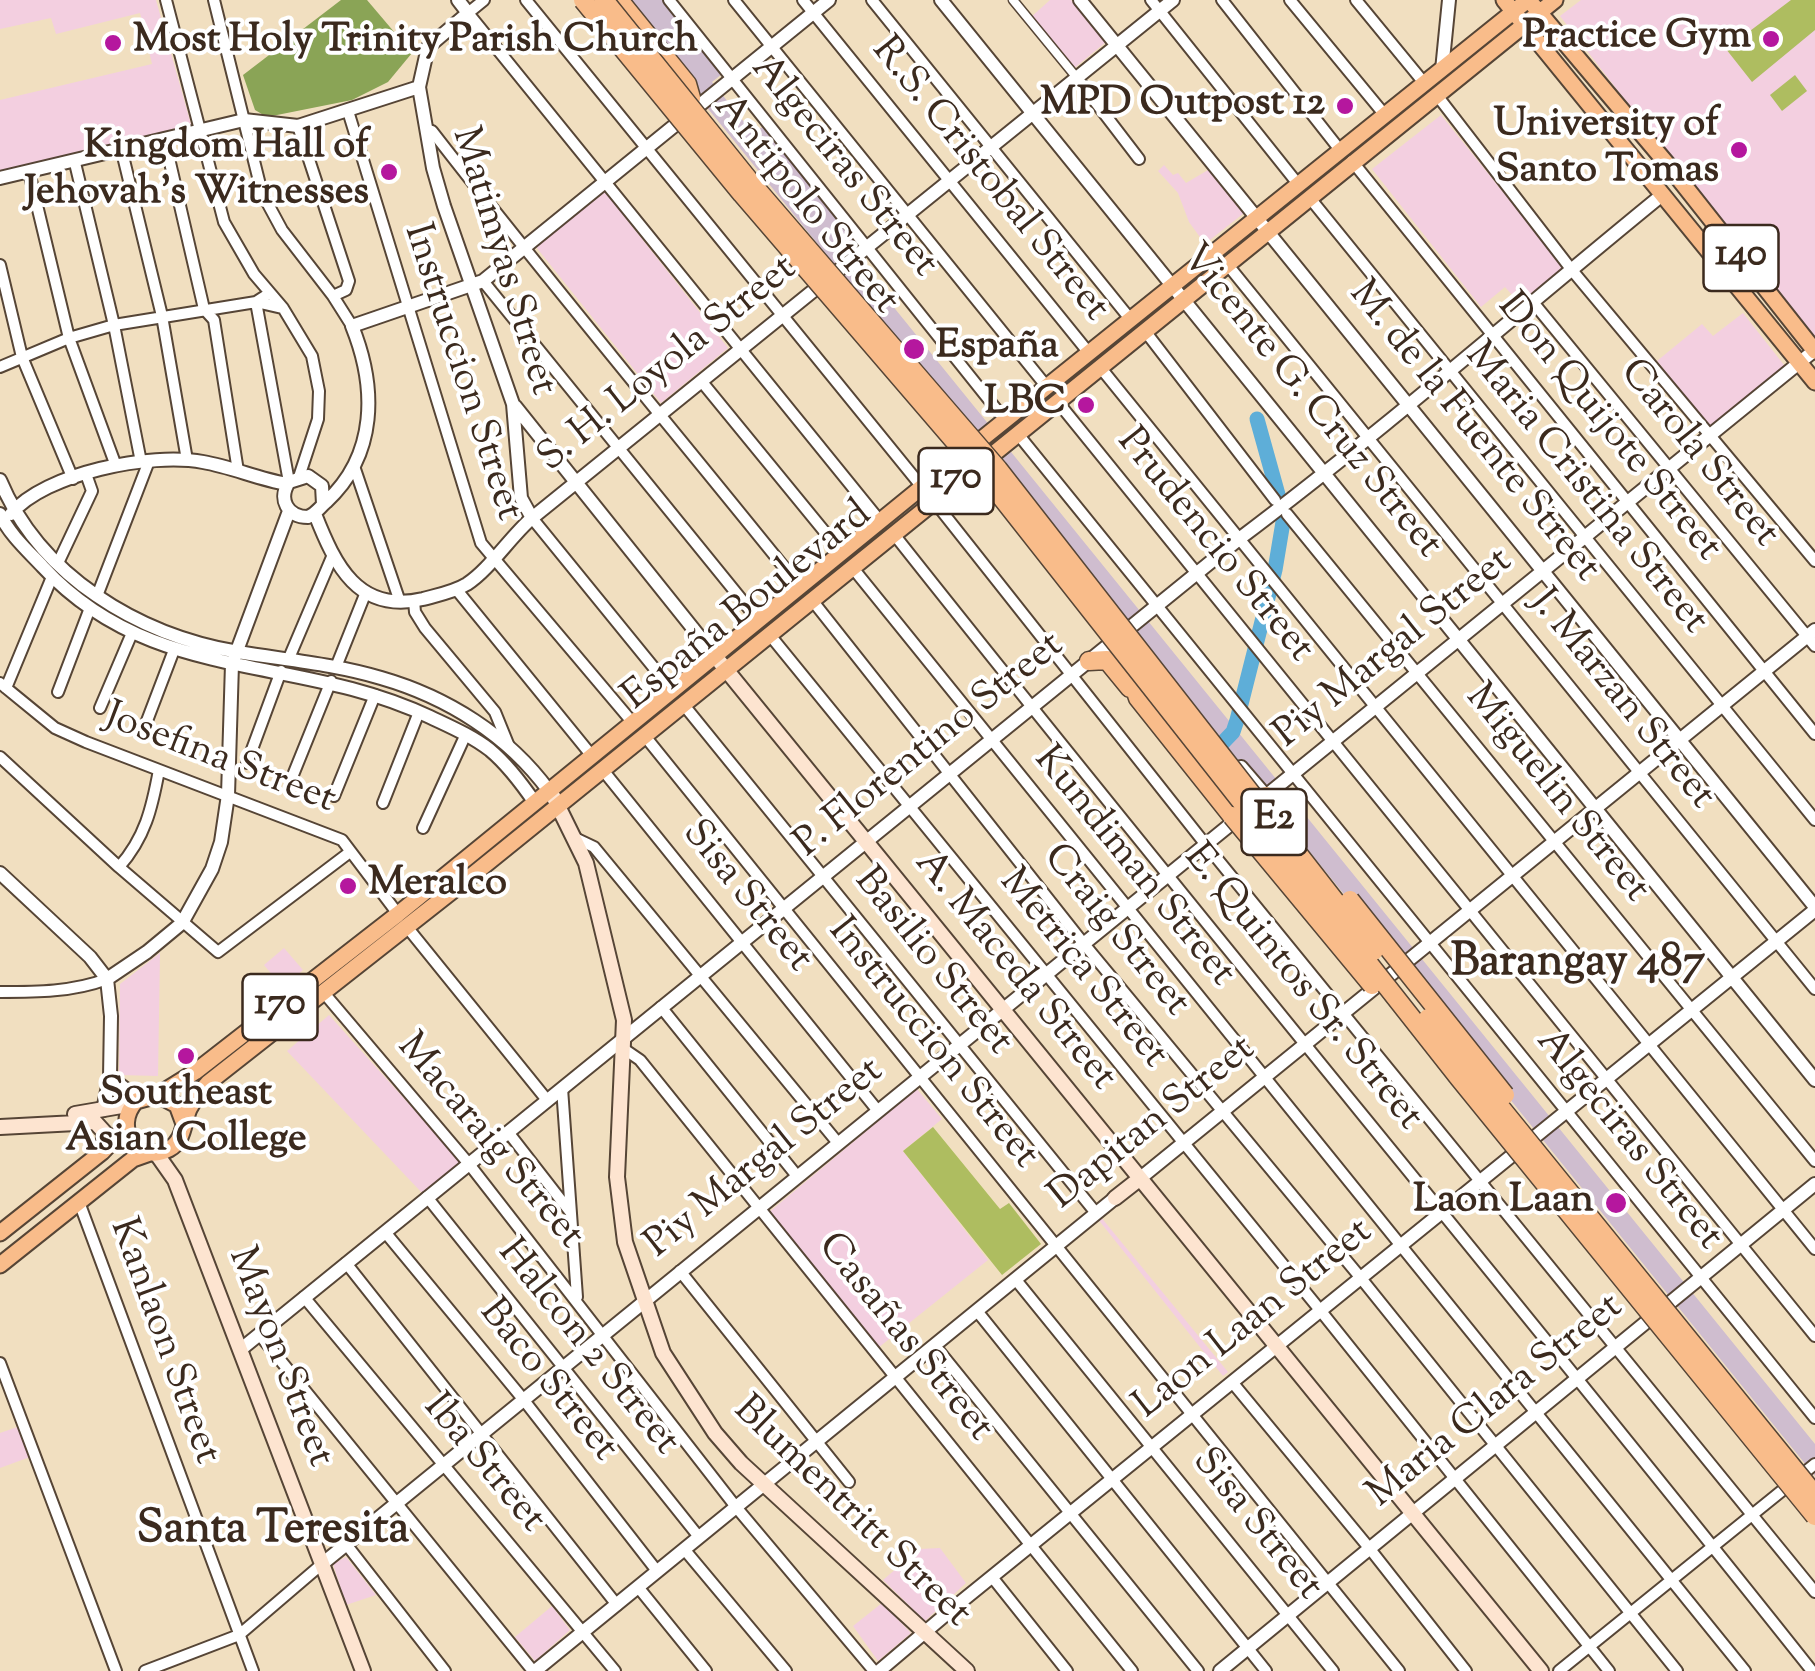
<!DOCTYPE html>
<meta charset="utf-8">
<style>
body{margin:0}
canvas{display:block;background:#f1dfc0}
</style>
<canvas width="1815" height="1671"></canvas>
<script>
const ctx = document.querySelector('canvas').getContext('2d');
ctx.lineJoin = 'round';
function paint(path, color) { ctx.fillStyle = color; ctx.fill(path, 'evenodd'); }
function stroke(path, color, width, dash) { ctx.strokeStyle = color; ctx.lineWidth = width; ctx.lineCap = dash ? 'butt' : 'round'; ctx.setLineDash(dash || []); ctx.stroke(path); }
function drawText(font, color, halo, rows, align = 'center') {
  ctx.font = font + ' "Sorts Mill Goudy",serif'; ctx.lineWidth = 8; ctx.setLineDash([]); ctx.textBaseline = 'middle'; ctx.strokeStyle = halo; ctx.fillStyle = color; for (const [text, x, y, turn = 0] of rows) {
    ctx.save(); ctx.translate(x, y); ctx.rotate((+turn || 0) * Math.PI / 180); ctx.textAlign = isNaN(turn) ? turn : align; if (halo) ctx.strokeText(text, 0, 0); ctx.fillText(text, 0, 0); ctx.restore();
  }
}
const built = new Path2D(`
 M0 0H156L192 128 0 172V100L152 64 140 13 56 34 51 18 0 29Z
 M1050 0H1071L1106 42 1072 70 1030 18Z
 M1581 0H1815V337L1760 274 1560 16Z
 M1441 115 1566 270 1521 305 1505 287 1481 307 1372 169Z
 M1164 165 1173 175 1178 173 1186 183 1208 170 1244 213 1205 244 1189 222 1178 193 1158 171Z
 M605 192 728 348 661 403 536 247Z
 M1743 313 1788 370 1711 428 1657 361 1702 324 1713 336Z
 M284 948 303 970 283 988 264 965Z
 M160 953 158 1076 119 1075 120 984Z
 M329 1015 464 1165 424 1195 287 1051Z
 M917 1089 942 1119 903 1151 988 1260 878 1348 768 1213Z
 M1100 1216 1228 1372 1223 1376 1097 1218Z
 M26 1424 38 1454 0 1468V1433Z
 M940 1548 966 1583 925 1621 883 1580 919 1549Z
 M346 1557 376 1595 346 1605 333 1564Z
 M882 1603 911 1633 878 1661 853 1626Z
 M552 1606 570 1630 535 1661 515 1637Z`);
const industrial = new Path2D(`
 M620 0H662L722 74 712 82 753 133 764 126 859 243 849 252 1815 1444V1476Z`);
const green = new Path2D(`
 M1791 0H1815V30L1752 82 1726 49Z
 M1795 75 1807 91 1782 111 1770 95Z
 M933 1127 1000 1209 1009 1203 1041 1244 1002 1275 903 1151Z`);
const forest = new Path2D(`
 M341 0H367L412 53 388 82 352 100 267 117 255 110 243 75Z`);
const river = new Path2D(`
 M1210 756 1233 732 1237 720 1275 570 1284 516 1257 419`);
const pedestrian = new Path2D(`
 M1013 0 1077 78
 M851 261 860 273`);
const minor = new Path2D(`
 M166 0 224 222 254 274 283 308 312 356 319 391 318 419 299 477
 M214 0 262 193 282 230 333 296 352 326
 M484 0 468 13 880 521
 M526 0 922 487
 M669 0 1005 420
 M734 0 1047 387
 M803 0 1089 353
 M872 0 1131 320
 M1151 0 1298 184
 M1222 0 1340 150
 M1290 0 1384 114
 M1356 0 1425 84
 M1077 78 1139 159
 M1436 94 1571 269 1815 561
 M348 111 481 543 633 723
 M298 126 349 281 346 290 333 296
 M426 130 432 131C552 286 678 435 800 587
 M165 141 204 309 214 320 238 471
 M122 152 162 316 187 460
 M1352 161 1815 734
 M75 163 114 325 141 462
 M29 172 69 338 116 466
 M1309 197 1815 820
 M1227 264 1815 989
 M0 265 22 357 73 479
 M483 281 759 621
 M1532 301 1815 646
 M282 308 256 302 289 482
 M1145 331 1275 500
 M0 367 69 338 114 325 256 302 270 293
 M1100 367 1815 1249
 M702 382 842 553
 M1057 401 1815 1336
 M1017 433 1815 1418
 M355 469 400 602
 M933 500 1206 845 1815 1592
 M1287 514 1815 1161
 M532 518 672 690
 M893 533C1195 915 1509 1289 1812 1671
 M58 563 92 491 86 474
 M852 567 1745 1671
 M456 589 592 756
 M97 596 149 461
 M812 600 1084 944 1360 1277 1677 1671
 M414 601 415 612 425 628 495 712 508 744
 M769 634 1320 1310 1609 1671
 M289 658 332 557
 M336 667 366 592
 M0 683 55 728 86 742 342 840 398 914
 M6 688 52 577
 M58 692 90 608
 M683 704 1096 1213
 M100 708 132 633
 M145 726 174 650
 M644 735 1399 1671
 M0 757 119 867 218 952 350 852
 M247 763 281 671
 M602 769 878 1111
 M291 780 331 681
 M334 796 375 695
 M383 803 419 712
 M423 828 466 734
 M575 838 594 847 838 1143
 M119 867C145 838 152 808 159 770
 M407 927 547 1100
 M0 992C36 992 73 992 107 979
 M324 993 469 1164 736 1507 874 1671
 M661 1007 797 1176
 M624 1049 640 1060 1132 1671
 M562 1088 577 1297
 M508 1132 571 1213
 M427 1197 699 1537
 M79 1202 253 1671
 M385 1232 523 1399 657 1571
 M346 1263 617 1605
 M680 1271 849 1482
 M1016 1280 1333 1671
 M304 1297 615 1671
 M977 1311 1266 1671
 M259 1334 533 1671
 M935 1346 1198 1671
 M0 1363 116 1671
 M1232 1382 1370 1549 1466 1671
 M346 1544 445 1671
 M684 1549 786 1671
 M992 1577 1067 1671
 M638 1587 706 1671
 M145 1671 239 1635 322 1564
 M1559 1671 1815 1464`);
const tertiary = new Path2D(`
 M941 0 1815 1080
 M1080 0 1815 907
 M1442 70 1449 0
 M419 87 433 168 444 206 513 404 521 498 532 518
 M0 178 244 120 298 126 419 87 428 47 468 13 458 0
 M515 406 715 656
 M0 480C40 576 138 635 238 652 286 660 334 664 381 678 447 697 508 735 549 791
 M323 504 322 486 308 476 289 482C278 499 287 517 308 517 317 513 319 508 326 502 377 455 377 388 352 326L483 281 829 0
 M0 514C9 534 28 551 43 567 152 685 296 653 430 717 451 727 472 736 490 750 508 765 522 784 535 803
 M11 514C45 473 151 452 203 462 232 467 258 479 287 484
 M315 514C335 565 358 614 423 599 438 595 454 592 467 584 490 569 510 537 532 518L1173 0
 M1241 767 1266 796
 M1262 799 1815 350
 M0 873 90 957 107 979 111 1016 110 1077 103 1110
 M107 979 147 952 182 923 212 869 221 842 228 795 232 664 289 511
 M110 1077 139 1099
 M1138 1180 1815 630
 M240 1350 1239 539C1384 430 1521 310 1662 195
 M322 1564 1242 815
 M535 1671 1115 1198
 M879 1671 957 1605 1815 910
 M1220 1671 1815 1184`);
const secondary = new Path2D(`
 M715 656 1541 1671
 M553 796 586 863 624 1020 617 1177 625 1242 663 1353 715 1433 741 1463 967 1671
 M75 1114 133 1104
 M0 1127 95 1122 105 1133 102 1152
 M156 1153 175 1180 363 1671
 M1115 1198 1138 1180`);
const primary = new Path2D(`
 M1504 0 1815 382
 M1533 5 1668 165 1815 351
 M158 1095 195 1072 398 914 922 487 1528 0
 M184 1124 177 1105 158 1095 136 1101C112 1127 137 1166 169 1149 184 1141 183 1123 189 1109 194 1099 201 1091 208 1083L470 877 1555 0
 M0 1233 102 1152 125 1128
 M0 1265 133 1159 150 1153`);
const motorway = new Path2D(`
 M619 0 687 84 691 98 687 114
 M1123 653 1138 698 1232 816
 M1089 661 1107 660 1130 688
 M1266 796 1283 817`);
const motorwayBridge = new Path2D(`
 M583 0 742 194 987 479 1459 1078 1815 1516
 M604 0 753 185 998 469 1374 951
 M1232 816 1372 985
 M1350 900 1505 1095
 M1428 1018 1815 1495`);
const markers = [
 [1771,39,10,"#b5179e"],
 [113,43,10,"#b5179e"],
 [1345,106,10,"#b5179e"],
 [1739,150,10,"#b5179e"],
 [389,172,10,"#b5179e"],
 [914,349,12,"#b5179e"],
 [1086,405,10,"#b5179e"],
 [348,886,10,"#b5179e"],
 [186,1056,10,"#b5179e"],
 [1616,1203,12,"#b5179e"]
];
const shields = [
 [1741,258,75],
 [956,481,75],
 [1274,822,65],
 [280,1007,75]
];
const shieldNames = [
 ["140",1741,258],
 ["170",956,481],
 ["E2",1274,822],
 ["170",280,1007]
];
const poiNames = [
 ["Practice Gym",1751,39],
 ["Most Holy Trinity Parish Church",133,43,"left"],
 ["MPD Outpost 12",1325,106],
 ["University of",1719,127],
 ["Santo Tomas",1719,173],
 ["Kingdom Hall of",369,149],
 ["Jehovah's Witnesses",369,195],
 ["España",936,349,"left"],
 ["LBC",1066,405],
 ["Meralco",368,886,"left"],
 ["Southeast",186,1096,"center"],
 ["Asian College",186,1142,"center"],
 ["Laon Laan",1594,1203]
];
const streetNames = [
 ["Algeciras Street",842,168,51],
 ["R.S. Cristobal Street",988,181,51],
 ["Antipolo Street",804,206,51],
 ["Matimyas Street",501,262,73],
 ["S. H. Loyola Street",669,366,-39],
 ["Instruccion Street",460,373,72],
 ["Vicente G. Cruz Street",1309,403,51],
 ["Don Quijote Street",1607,429,51],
 ["M. de la Fuente Street",1472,433,51],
 ["Carola Street",1697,455,51],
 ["Maria Cristina Street",1584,490,51],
 ["Prudencio Street",1213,547,51],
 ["España Boulevard",749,608,-39],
 ["Piy Margal Street",1395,650,-39],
 ["J. Marzan Street",1620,701,51],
 ["P. Florentino Street",931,747,-39],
 ["Josefina Street",219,761,21],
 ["Miguelin Street",1555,795,51],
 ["Kundiman Street",1132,868,51],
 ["Sisa Street",745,898,51],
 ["Craig Street",1114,932,51],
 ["Basilio Street",931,963,51],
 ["Metrica Street",1081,970,51],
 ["A. Maceda Street",1013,972,51],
 ["E. Quintos Sr. Street",1301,989,51],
 ["Instruccion Street",931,1045,51],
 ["Dapitan Street",1154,1125,-39],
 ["Algeciras Street",1627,1141,51],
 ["Macaraig Street",488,1143,50],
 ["Piy Margal Street",766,1160,-39],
 ["Laon Laan Street",1255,1321,-39],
 ["Casañas Street",903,1339,51],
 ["Kanlaon Street",162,1342,70],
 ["Halcon 2 Street",586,1349,51],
 ["Mayon Street",278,1358,69],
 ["Baco Street",546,1382,51],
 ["Maria Clara Street",1497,1403,-39],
 ["Iba Street",482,1465,50],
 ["Blumentritt Street",850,1514,44],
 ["Sisa Street",1255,1526,51]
];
const quarterNames = [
 ["Barangay 487",1578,966],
 ["Santa Teresita",273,1533]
];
paint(built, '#f3cfe0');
paint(industrial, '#cfbdcf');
paint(green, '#aebd60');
paint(forest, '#8aa456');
stroke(river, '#5eaed8', 15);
stroke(pedestrian, '#564536', 11);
stroke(minor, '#564536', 14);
stroke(tertiary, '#564536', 16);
stroke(secondary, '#564536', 18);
stroke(primary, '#564536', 19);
stroke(motorway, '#564536', 21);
stroke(pedestrian, '#fff', 8);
stroke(minor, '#fff', 10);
stroke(tertiary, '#fff', 12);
stroke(secondary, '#fde4d0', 14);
stroke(primary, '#f9bc8a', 15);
stroke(motorway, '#f9bc8a', 18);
stroke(motorwayBridge, '#564536', 21, []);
stroke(motorwayBridge, '#f9bc8a', 18);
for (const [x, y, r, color] of markers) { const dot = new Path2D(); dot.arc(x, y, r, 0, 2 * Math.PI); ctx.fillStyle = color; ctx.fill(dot); stroke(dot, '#fff', 4); }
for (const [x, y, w] of shields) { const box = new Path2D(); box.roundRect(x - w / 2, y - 33, w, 66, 8); ctx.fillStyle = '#fff'; ctx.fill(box); stroke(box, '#3b2a1e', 2.5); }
drawText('bold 38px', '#3b2a1e', null, shieldNames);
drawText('bold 40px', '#3b2a1e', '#fff', poiNames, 'right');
drawText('40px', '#3b2a1e', '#fff', streetNames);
drawText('bold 45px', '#3b2a1e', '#fff', quarterNames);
</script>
